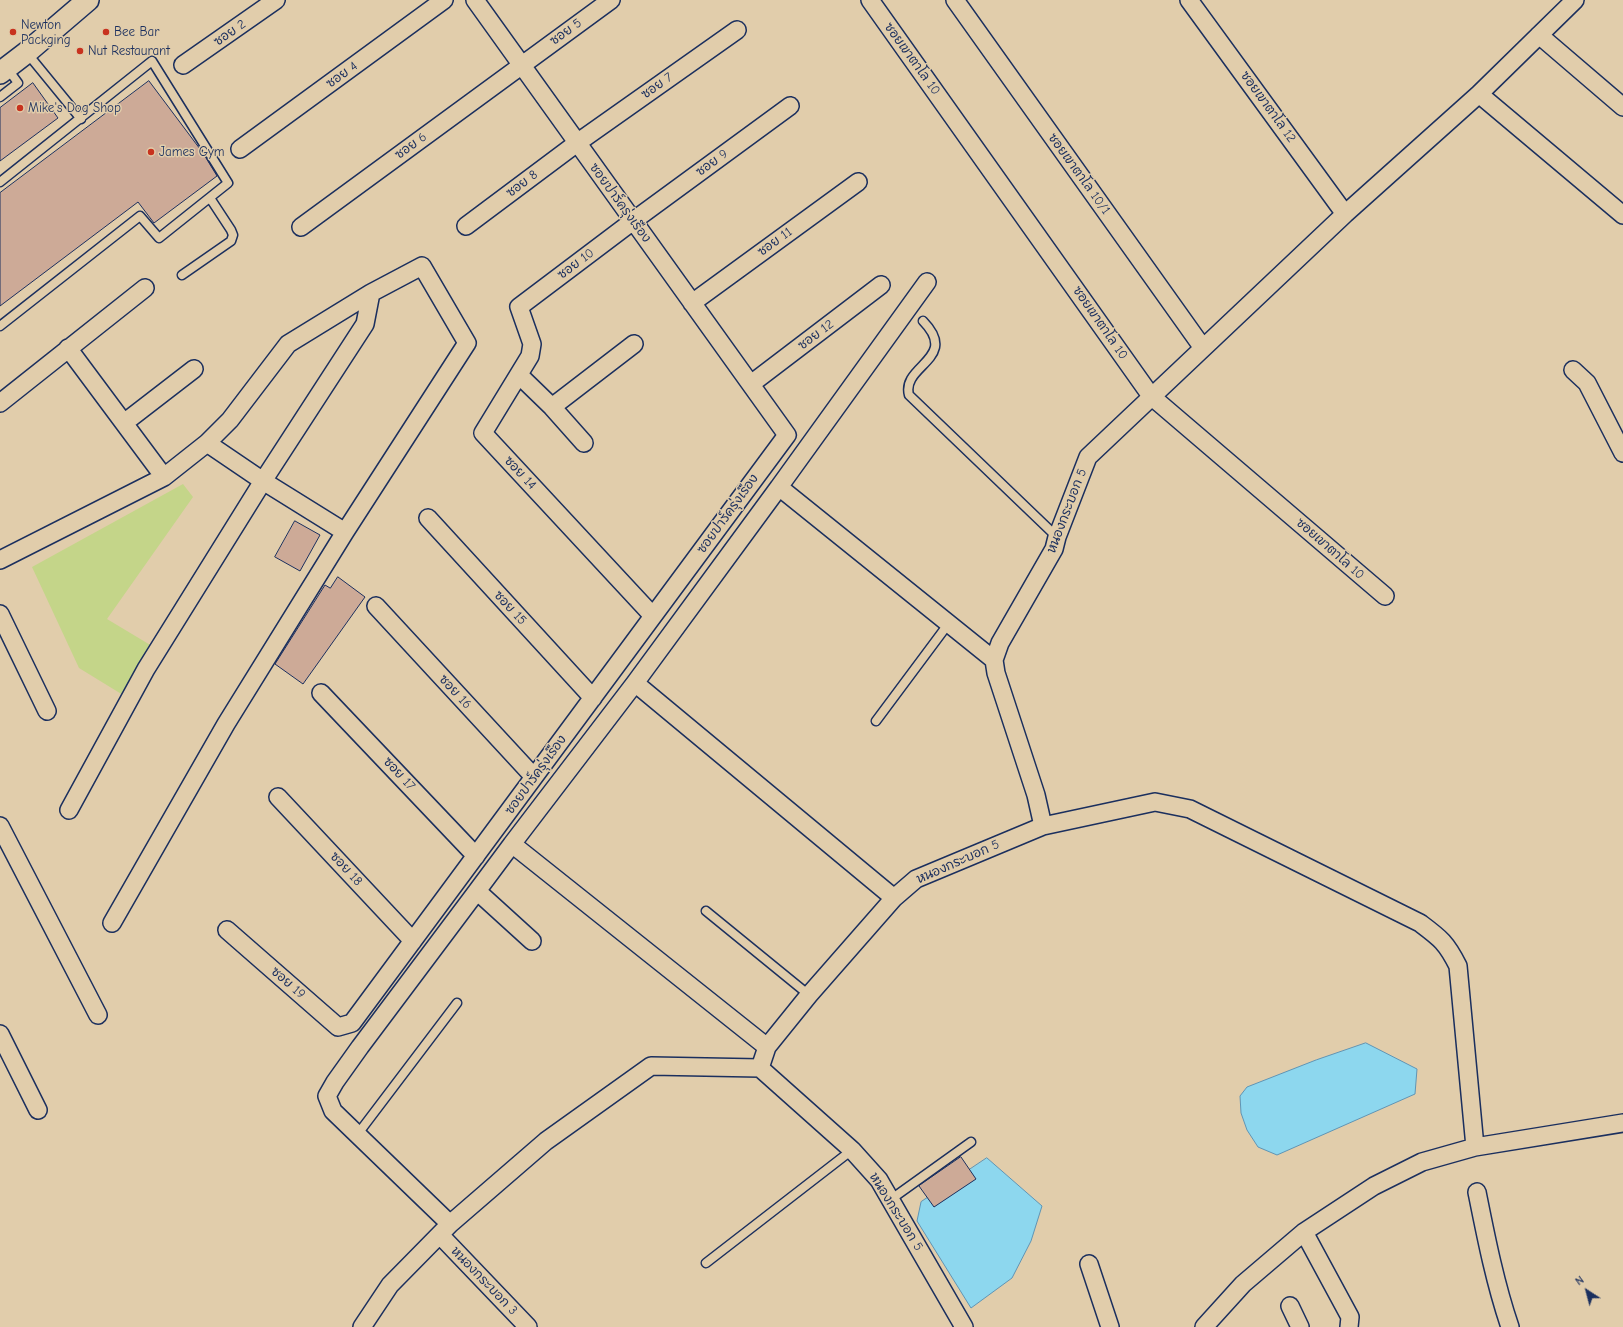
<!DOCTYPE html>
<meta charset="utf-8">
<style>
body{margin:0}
#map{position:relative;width:1623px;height:1327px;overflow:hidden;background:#e1cdab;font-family:"Comic Neue",sans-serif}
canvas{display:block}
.north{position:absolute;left:1567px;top:1271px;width:40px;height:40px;-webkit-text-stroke:3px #e1cdab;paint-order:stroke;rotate:324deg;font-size:11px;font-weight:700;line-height:16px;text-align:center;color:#1b2f5e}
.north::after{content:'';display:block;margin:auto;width:14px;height:18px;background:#1b2f5e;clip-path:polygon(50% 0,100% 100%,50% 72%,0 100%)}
</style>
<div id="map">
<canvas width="1623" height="1327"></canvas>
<div class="north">N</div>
</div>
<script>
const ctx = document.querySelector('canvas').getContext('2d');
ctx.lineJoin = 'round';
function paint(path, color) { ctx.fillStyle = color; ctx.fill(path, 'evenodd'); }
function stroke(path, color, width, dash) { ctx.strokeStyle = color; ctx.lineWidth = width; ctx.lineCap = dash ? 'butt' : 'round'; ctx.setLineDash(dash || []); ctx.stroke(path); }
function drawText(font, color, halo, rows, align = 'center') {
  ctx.font = font + ' "Comic Neue","Playpen Sans Thai",sans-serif'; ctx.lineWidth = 3; ctx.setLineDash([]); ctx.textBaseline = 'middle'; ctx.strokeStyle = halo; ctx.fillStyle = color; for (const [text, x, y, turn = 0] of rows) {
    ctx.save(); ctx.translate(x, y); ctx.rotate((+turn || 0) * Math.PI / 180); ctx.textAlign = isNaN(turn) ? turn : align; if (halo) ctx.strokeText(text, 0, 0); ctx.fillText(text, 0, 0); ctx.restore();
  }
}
const green = new Path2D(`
 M183 484 193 497 107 619 152 646 123 695 79 668 32 567Z`);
const water = new Path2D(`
 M1366 1043 1417 1069 1415 1094 1277 1155 1258 1147 1247 1130 1241 1113 1240 1096 1247 1087 1316 1060Z
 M987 1158 1042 1206 1031 1241 1012 1278 971 1308 917 1221 921 1202Z`);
const building = new Path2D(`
 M149 81 203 153 217 176 154 223 138 202 0 306V193Z
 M33 83 58 118 0 161V108Z
 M295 521 320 535 300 571 275 557Z
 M338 577 365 597 303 684 275 664 325 585 330 588Z
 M961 1157 976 1179 934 1207 919 1186Z`);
const service = new Path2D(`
 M27 53 81 119
 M0 97 18 83 7 68
 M0 182 152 61 228 183 159 238 140 216 0 326
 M182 275 231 241 233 235 231 230 210 198
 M923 321C960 359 901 365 909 395L1057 537
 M876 721 949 623
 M706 911 809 995
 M357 1135 457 1003
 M890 1200 971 1142
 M706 1263 852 1150`);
const minor = new Path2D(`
 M870 0 1151 396 1385 596
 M955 0 1203 348
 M1189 0 1345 214
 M1539 35 1623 107
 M183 65 276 0
 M1479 94 1623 215
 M240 149 444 0
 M466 226 577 143 737 30
 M301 227 611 0
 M927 282 779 487 994 660
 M692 303 858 182
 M68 348 164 477
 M1573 370 1587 383 1623 453
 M519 375 552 407 584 443
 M751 384 881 285
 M0 403 145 288
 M552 407 634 344
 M124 423 194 369
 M207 443 263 481 345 532
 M428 518 593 698
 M0 560 164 477 207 443 230 420 288 344 371 293 422 266 467 343 345 532 226 724 112 923
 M376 606 534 777
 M0 614 47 711
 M653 616 483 433 530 356 532 344 519 307 633 221 790 106
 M635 683 894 898
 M321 693 476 856
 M278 797 413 941
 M69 810 146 669 263 481 365 324 371 293
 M0 826 98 1015
 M1043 826 1155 802 1190 809 1420 923C1440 938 1446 942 1458 966L1475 1147
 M512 844 635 683 779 487
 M477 891 512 844 767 1047
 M227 930 338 1027 352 1023 787 435 475 0
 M0 1034 38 1110
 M760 1068 767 1047 809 995 894 898 916 879 1043 826 1036 795 996 673 994 660 1000 643 1054 549 1057 537 1088 457 1345 214 1479 94 1575 0
 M760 1068 852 1150 879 1180 964 1327
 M1477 1192C1486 1237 1495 1283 1510 1327
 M450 1224 333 1111 327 1096 335 1082 360 1047 477 891 532 941
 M1304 1232 1350 1317 1349 1327
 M440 1235 528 1327
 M1089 1264 1110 1327
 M1290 1306 1300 1327
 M362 1327 390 1285 450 1224 546 1141 651 1066 760 1068
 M1204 1327 1243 1284 1304 1232 1374 1186 1422 1162 1475 1147 1623 1123`);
const tertiary = new Path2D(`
 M0 73 26 53 88 0`);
const markers = [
 [13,32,4,"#c8321e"],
 [106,32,4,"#c8321e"],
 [80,51,4,"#c8321e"],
 [20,108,4,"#c8321e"],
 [151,152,4,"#c8321e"]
];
const poiNames = [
 ["Newton",21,25],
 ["Packging",21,40],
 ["Bee Bar",114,32],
 ["Nut Restaurant",88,51],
 ["Mike's Dog Shop",28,108],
 ["James Gym",159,152]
];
const streetNames = [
 ["ซอย 5",566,32,-36],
 ["ซอย 2",230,33,-35],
 ["ซอยเขาตาโล 10",912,59,54],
 ["ซอย 4",342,75,-36],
 ["ซอย 7",657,86,-35],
 ["ซอยเขาตาโล 12",1268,107,54],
 ["ซอย 6",411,146,-36],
 ["ซอย 9",712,163,-36],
 ["ซอยเขาตาโล 10/1",1079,174,54],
 ["ซอย 8",522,184,-37],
 ["ซอยปาร์ครุ่งเรือง",620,203,54],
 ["ซอย 11",775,242,-36],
 ["ซอย 10",576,264,-37],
 ["ซอยเขาตาโล 10",1100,323,55],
 ["ซอย 12",816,335,-37],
 ["ซอย 14",520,473,47],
 ["หนองกระบอก 5",1067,511,-69],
 ["ซอยปาร์ครุ่งเรือง",728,514,-54],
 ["ซอยเขาตาโล 10",1330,549,41],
 ["ซอย 15",510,608,47],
 ["ซอย 16",455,692,47],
 ["ซอย 17",399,774,47],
 ["ซอยปาร์ครุ่งเรือง",536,775,-54],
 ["หนองกระบอก 5",958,862,-24],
 ["ซอย 18",346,869,47],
 ["ซอย 19",288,983,41],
 ["หนองกระบอก 5",896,1212,58],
 ["หนองกระบอก 3",484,1281,46]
];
paint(green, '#c4d589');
paint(water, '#8dd7ee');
stroke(water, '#5f94b4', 1);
paint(building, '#cdaa97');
stroke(building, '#1b2f5e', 1);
stroke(service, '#1b2f5e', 11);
stroke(minor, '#1b2f5e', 20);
stroke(tertiary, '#1b2f5e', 24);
stroke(service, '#e1cdab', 8);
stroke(minor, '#e1cdab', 17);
stroke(tertiary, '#e1cdab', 21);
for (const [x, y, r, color] of markers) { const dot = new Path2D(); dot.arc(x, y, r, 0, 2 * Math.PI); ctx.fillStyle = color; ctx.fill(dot); stroke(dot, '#e1cdab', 1.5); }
drawText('13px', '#1b2f5e', '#e1cdab', poiNames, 'left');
drawText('13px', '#1b2f5e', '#e1cdab', streetNames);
</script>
